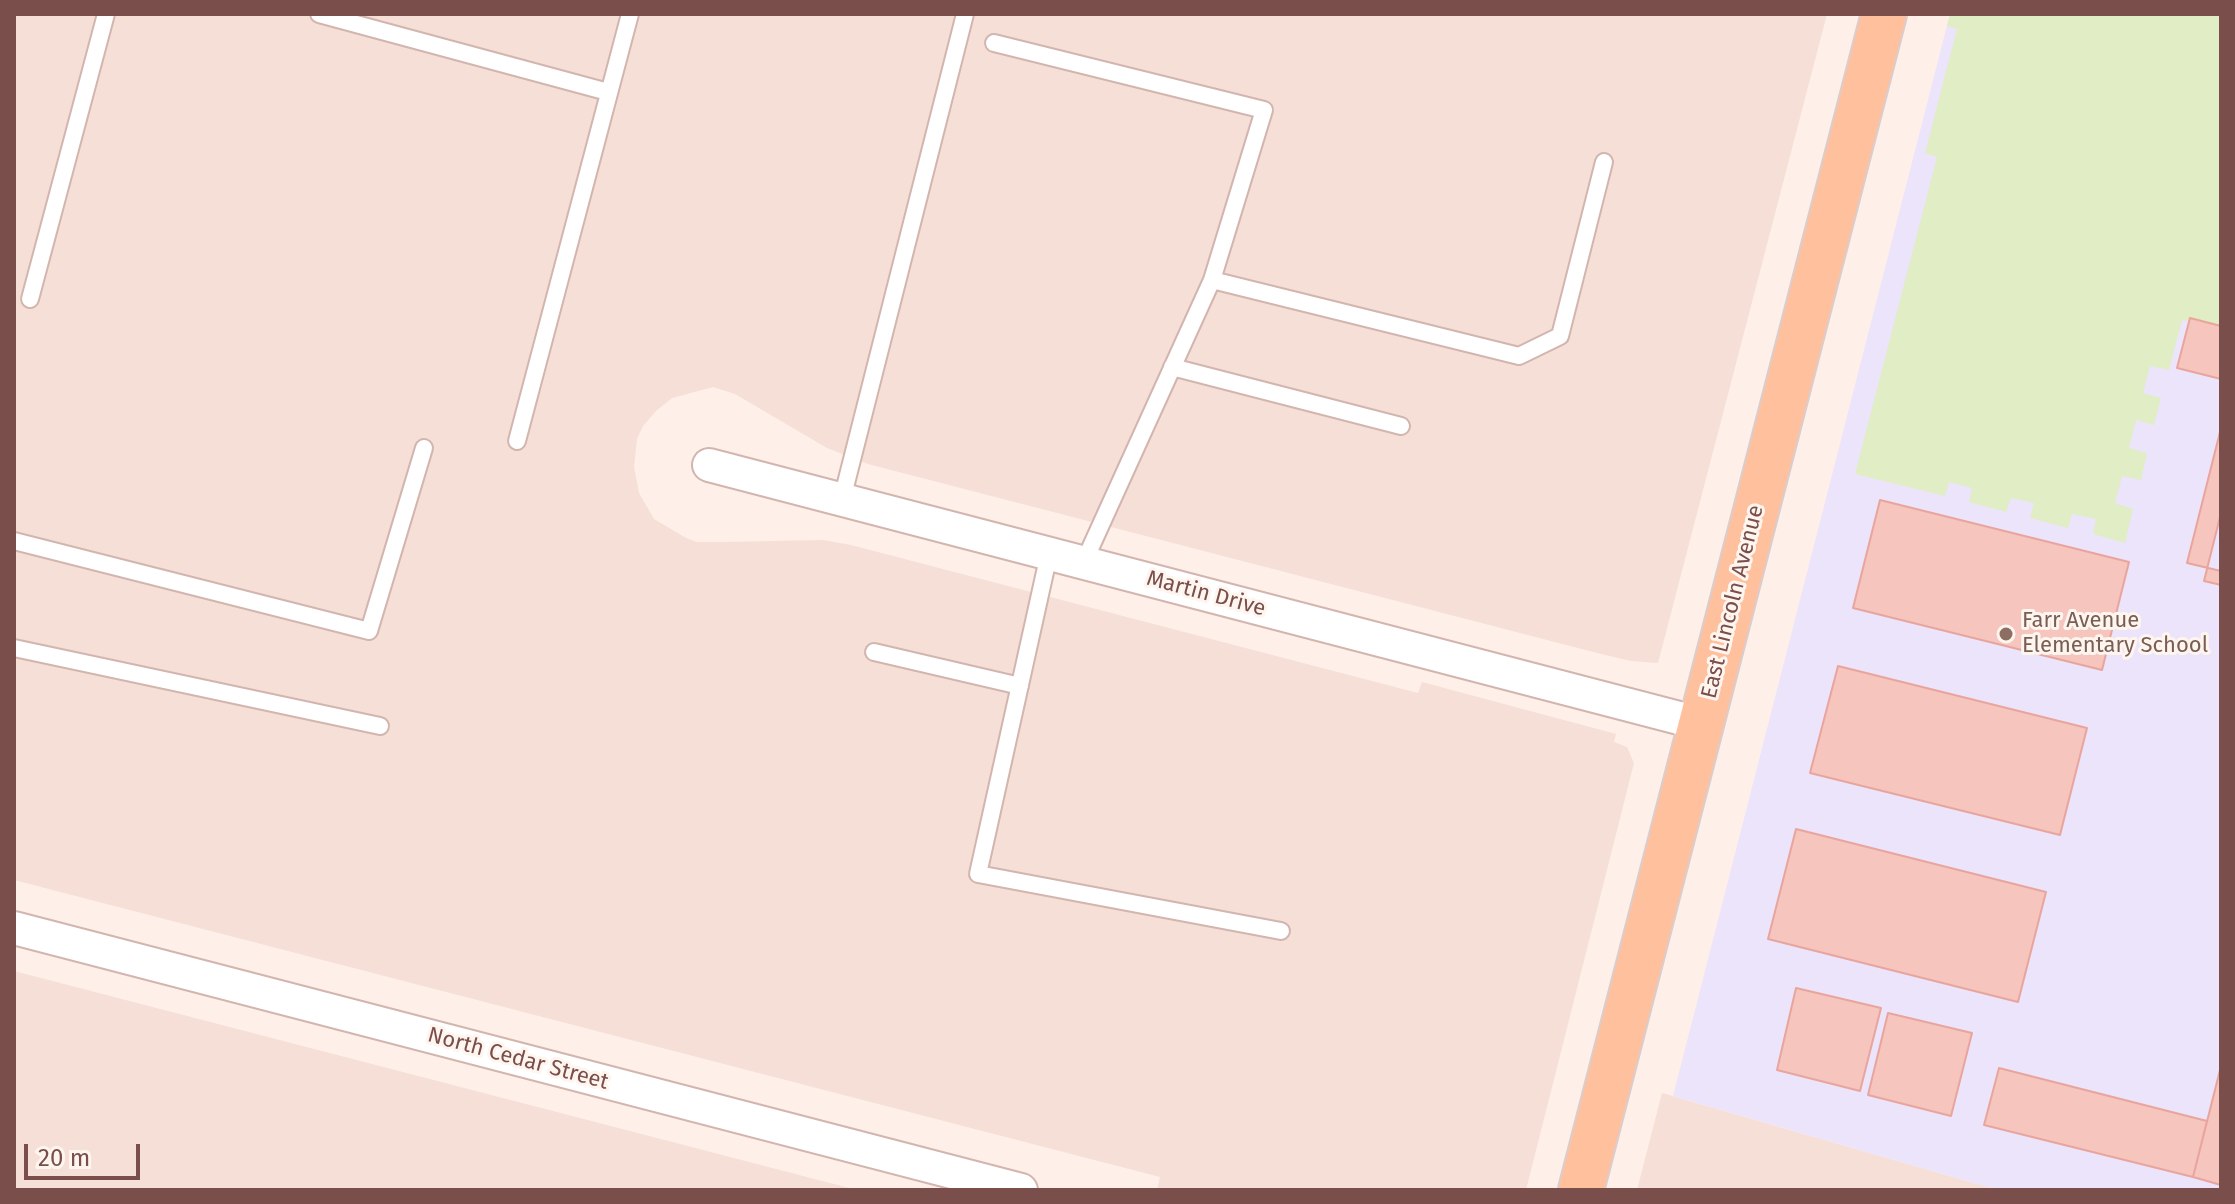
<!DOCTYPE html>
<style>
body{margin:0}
#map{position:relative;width:2235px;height:1204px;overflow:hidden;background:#feefe8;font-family:"Fira Sans",sans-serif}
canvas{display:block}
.frame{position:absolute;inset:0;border:16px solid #7a4e4a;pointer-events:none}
.scale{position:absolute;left:24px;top:1144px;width:116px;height:36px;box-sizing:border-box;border:4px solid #7a4e4a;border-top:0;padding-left:10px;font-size:24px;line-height:28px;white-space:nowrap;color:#7a4e4a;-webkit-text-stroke:6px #fff5ef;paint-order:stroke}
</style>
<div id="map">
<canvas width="2235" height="1204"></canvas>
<div class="frame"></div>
<div class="scale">20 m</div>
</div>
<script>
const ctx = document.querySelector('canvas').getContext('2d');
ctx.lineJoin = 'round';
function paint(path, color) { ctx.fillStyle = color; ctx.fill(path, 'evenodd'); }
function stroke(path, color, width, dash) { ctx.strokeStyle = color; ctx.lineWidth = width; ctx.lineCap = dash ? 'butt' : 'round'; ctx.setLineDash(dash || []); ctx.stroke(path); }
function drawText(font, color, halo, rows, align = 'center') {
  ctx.font = font + ' "Fira Sans",sans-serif'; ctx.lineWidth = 6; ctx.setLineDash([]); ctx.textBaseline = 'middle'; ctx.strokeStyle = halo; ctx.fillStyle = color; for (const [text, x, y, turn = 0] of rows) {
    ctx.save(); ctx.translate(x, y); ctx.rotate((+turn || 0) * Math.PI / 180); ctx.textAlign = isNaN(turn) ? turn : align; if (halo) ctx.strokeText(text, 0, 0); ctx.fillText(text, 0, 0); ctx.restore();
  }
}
const residential = new Path2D(`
 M14 14H1827L1658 663 1631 661 1605 655 868 464 827 448 735 394 713 387 672 398 656 411 643 426 637 439 634 467 639 493 654 519 686 538 697 542H725L823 540 851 545 1418 693 1422 682 1616 734 1614 742 1627 747 1634 763 1526 1190H1157L1160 1177 14 880Z
 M14 971 857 1190H14Z
 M1662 1093 1998 1190H1637Z`);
const education = new Path2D(`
 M1950 14H2221V1190H1998L1673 1096Z`);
const green = new Path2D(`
 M1950 14H2221V326L2182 320 2169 370 2150 366 2143 393 2161 398 2154 425 2136 420 2129 448 2147 453 2141 480 2122 476 2115 503 2133 509 2125 543 2093 534 2096 519 2072 514 2068 528 2030 518 2034 503 2011 498 2006 512 1969 502 1972 488 1949 482 1945 496 1855 474 1937 157 1925 153 1957 29 1947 26Z`);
const building = new Path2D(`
 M2190 318 2221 326V379L2177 368Z
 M2221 428V571L2187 563Z
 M1880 500 2129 562 2102 670 1853 608Z
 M2221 513V585L2204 581Z
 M1838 666 2087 728 2060 835 1810 773Z
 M1796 829 2046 892 2018 1002 1768 939Z
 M1796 988 1881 1008 1860 1091 1777 1070Z
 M1888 1013 1972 1033 1951 1116 1868 1095Z
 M2221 1066V1185L2193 1177Z
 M1999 1068 2207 1121 2193 1177 1984 1125Z`);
const lane = new Path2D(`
 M319 14 608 92
 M994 43 1264 110 1212 280 1519 356 1560 336 1604 162
 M30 299 106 14
 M1172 367 1401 426
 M517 441 630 14
 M842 499 965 14
 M14 541 369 631 424 448
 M1049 554 978 874 1281 931
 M1084 562 1212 280
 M14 648 380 726
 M874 652 1020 686`);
const street = new Path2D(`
 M709 465 1702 724
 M14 928 1021 1190`);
const primary = new Path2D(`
 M1581 1190 1884 14`);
const markers = [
 [2006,634,8,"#8d6e63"]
];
const streetNames = [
 ["Martin Drive",1206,594,15],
 ["East Lincoln Avenue",1733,602,-76],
 ["North Cedar Street",518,1059,15]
];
const educationNames = [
 ["Farr Avenue",2022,621],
 ["Elementary School",2022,646]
];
paint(residential, '#f6dfd6');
paint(education, '#ece4fa');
paint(green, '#e0edc5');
paint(building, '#f5c5be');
stroke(building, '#e8a59d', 2);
stroke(lane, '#d3b5af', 20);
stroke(street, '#d3b5af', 36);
stroke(primary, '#dacdcc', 48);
stroke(lane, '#fff', 16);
stroke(street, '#fff', 32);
stroke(primary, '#ffc09e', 44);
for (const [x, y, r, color] of markers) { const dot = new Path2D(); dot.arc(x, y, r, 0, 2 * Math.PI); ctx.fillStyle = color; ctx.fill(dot); stroke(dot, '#fff5ef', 3); }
drawText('22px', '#7a4e4a', '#fff5ef', streetNames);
drawText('22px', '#785e54', '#fff5ef', educationNames, 'left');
</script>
